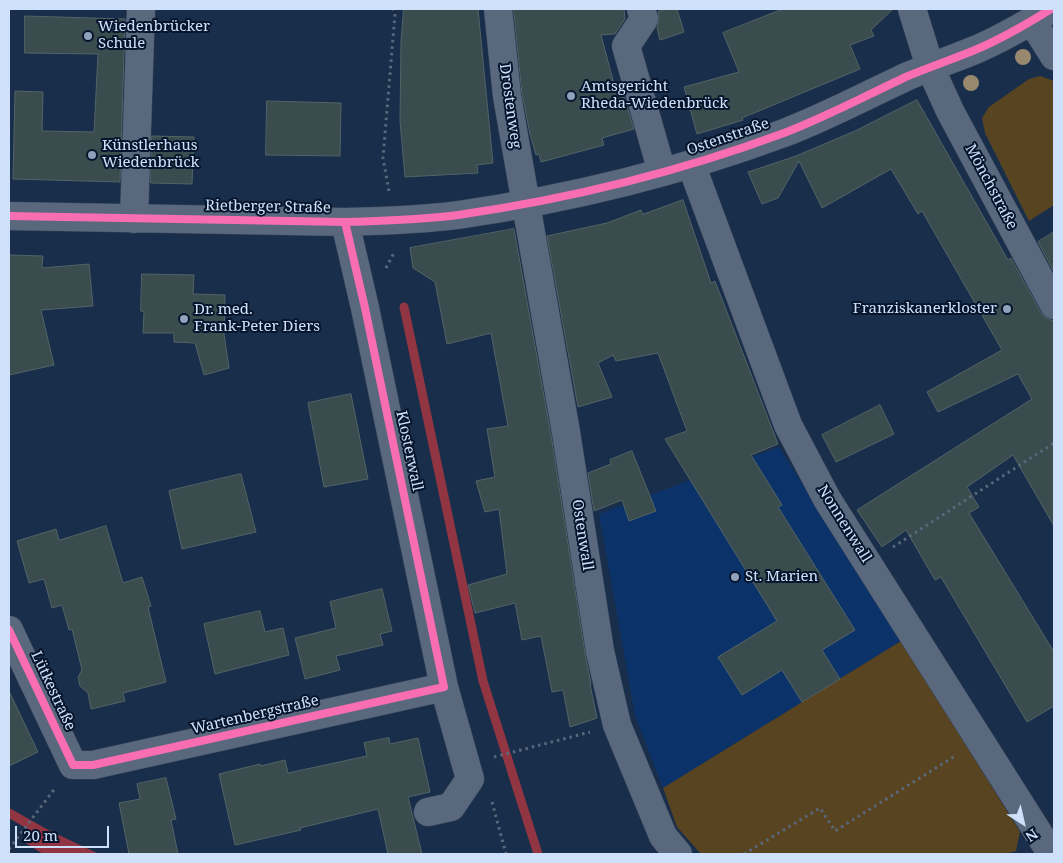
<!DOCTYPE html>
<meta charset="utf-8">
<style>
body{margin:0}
#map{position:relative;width:1063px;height:863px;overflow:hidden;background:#192e4a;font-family:"Noto Serif",serif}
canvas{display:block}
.frame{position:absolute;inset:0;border:10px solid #cee0fa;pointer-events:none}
.north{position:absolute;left:998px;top:798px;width:50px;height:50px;-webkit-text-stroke:4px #06152b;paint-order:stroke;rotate:145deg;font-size:14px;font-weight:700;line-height:20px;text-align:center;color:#cee0fa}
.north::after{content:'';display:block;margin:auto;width:18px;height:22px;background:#cee0fa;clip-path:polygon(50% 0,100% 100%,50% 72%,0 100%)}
.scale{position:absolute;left:15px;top:826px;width:94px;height:22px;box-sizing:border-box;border:2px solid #cee0fa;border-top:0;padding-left:6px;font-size:15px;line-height:18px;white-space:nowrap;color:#cee0fa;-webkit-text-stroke:4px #06152b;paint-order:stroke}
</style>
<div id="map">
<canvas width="1063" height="863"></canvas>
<div class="frame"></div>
<div class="north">N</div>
<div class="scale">20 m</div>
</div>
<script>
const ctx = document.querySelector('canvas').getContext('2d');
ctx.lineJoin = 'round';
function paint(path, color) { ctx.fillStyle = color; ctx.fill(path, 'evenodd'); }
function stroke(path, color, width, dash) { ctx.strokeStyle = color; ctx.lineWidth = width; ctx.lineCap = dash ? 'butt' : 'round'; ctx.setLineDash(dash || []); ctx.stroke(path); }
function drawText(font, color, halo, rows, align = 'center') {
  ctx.font = font + ' "Noto Serif",serif'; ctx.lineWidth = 4; ctx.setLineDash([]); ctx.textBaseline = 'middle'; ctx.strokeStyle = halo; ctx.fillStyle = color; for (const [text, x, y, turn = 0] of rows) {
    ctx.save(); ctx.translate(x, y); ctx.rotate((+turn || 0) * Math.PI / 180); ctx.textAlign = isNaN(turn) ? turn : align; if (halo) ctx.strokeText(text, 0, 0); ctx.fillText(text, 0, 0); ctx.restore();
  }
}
const built = new Path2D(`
 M779 447 901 641 663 788 635 715 599 514Z`);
const green = new Path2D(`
 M1040 76 1054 81V205L1029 221 985 133 982 118 989 107 1029 79Z
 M901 641 1020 832 1016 851 1005 854H701L677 827 663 788Z`);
const water = new Path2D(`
 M38 825 99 854H43L24 842Z`);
const stream = new Path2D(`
 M404 307 483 681 538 854
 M9 813 46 834`);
const building = new Path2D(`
 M404 9H478L493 163 477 165 478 173 405 177 400 121 401 42Z
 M514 9H624L625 19 615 34 601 35 618 99 624 97 634 129 602 138 604 145 541 162 539 154 536 155 530 134 522 94Z
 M667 9H677L684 32 660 40 657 28 659 21 658 12Z
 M783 9H893L871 30 874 36 850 45 860 69 742 118 743 120 697 134 684 87 739 72 723 33Z
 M25 16 125 19 120 182 13 179 15 91 43 92 42 131 94 132 98 54 25 53Z
 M917 100 1008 260 1011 258 1041 313 1046 318 1054 321V526L1013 455 967 487 979 507 969 513 1054 652V706L1027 722 941 577 935 580 906 530 882 547 857 510 1032 399 1018 374 938 412 927 392 1002 350 922 211 918 214 891 169 822 208 799 161 778 198 762 204 748 172 796 156 855 131Z
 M267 101 341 103 340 156 266 155Z
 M152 136 194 137 192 184 151 183Z
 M683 200 711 283 715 281 778 444 751 455 782 505 778 507 855 630 822 650 840 679 802 702 782 670 742 695 718 657 777 621 665 439 687 431 658 353 616 361 613 355 598 363 612 397 578 407 547 236 607 223 641 210 643 214Z
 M514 229 551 435 585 653 591 683 590 684 597 718 570 727 563 690 552 692 541 636 522 640 515 603 475 613 468 585 507 574 499 509 485 512 476 481 495 477 487 429 508 426 491 333 447 344 435 282 413 268 410 248Z
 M1054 232V272L1038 242Z
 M9 255 43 256 42 268 89 264 93 306 41 310 54 365 9 375Z
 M142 274 194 275 193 294 225 295 224 334 229 368 204 375 195 343 174 342V333H143L144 312 141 311Z
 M351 394 368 479 324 487 308 403Z
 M880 405 894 434 836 462 822 435Z
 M632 451 656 511 629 521 622 500 594 511 588 473 611 464 610 460Z
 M241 474 256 532 182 549 169 491Z
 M106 526 123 583 142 577 151 606 148 607 166 682 123 693 125 701 91 709 88 693 80 686 78 677 82 670 72 629 69 630 62 605 52 608 44 579 29 583 17 541 56 529 59 540Z
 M382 589 392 631 380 634 383 645 336 656 340 670 305 679 295 638 336 628 330 602Z
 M260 611 265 632 283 628 289 655 215 674 204 624Z
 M9 691 38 752 9 766Z
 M389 738 390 744 418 738 430 792 408 797 422 854H388L378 809 300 828 301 830 235 845 219 774 260 764 261 766 285 760 288 773 367 756 364 743Z
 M166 778 176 819 171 820 178 854H129L119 803 140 799 137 784Z`);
const path = new Path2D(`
 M389 191 383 158 395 14 393 9
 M386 268 395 251
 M893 547 1054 443
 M494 757 590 732
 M492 802 506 854
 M9 849 56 787
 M744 854 820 808 835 831 955 756`);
const minor = new Path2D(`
 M498 9 507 96 566 432 600 651 617 725 663 836 678 854
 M641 9 644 19 626 46 662 172
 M912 9 930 67 950 111 1054 305
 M1032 21 1054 56
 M691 164 788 425 827 499 1051 853 1054 854
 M9 216 345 222C383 221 421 220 458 215 569 199 679 172 784 133 826 117 867 95 908 76 930 67 953 59 975 50 1001 39 1027 24 1051 9
 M134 219 141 9
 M345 222 365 308 444 687 470 779 451 807 428 812
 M9 630 73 765H93L444 687`);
const cycleway = new Path2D(`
 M9 216 345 222C383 221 421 220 458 215 569 199 679 172 784 133 826 117 867 95 908 76 930 67 953 59 975 50 1001 39 1027 24 1051 9
 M9 630 73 765H93L444 687 365 308 345 222`);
const trees = [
 [1023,57],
 [971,83]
];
const markers = [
 [88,36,5,"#8fa2bc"],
 [571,96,5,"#8fa2bc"],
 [92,155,5,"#8fa2bc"],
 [1007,309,5,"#8fa2bc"],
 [184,319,5,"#8fa2bc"],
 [735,577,5,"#8fa2bc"]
];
const poiNames = [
 ["Wiedenbrücker",98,27],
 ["Schule",98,44],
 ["Amtsgericht",581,87],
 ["Rheda-Wiedenbrück",581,104],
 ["Künstlerhaus",102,146],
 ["Wiedenbrück",102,163],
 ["Franziskanerkloster",997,309,"right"],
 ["Dr. med.",194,310],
 ["Frank-Peter Diers",194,327],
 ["St. Marien",745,577]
];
const streetNames = [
 ["Drostenweg",510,106,82],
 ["Ostenstraße",728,137,-19],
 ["Mönchstraße",991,187,62],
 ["Rietberger Straße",268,207,1],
 ["Klosterwall",409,451,78],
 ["Nonnenwall",844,524,58],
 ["Ostenwall",582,535,81],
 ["Lütkestraße",53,691,65],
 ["Wartenbergstraße",255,715,-13]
];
paint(built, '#0b3369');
paint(green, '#584421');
paint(water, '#923542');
stroke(stream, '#923542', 9);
paint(building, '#3a4c4e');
stroke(building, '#526466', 1);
stroke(minor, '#3a485d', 29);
stroke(path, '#5a687b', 3, [2.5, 4]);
stroke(minor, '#59687d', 28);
stroke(cycleway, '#f96db3', 8);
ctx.fillStyle = '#97886e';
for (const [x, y] of trees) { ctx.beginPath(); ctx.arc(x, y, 8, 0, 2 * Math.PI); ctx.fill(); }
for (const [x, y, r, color] of markers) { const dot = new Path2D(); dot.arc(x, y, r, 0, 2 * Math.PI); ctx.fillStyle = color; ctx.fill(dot); stroke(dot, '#06152b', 2); }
drawText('15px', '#cee0fa', '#06152b', poiNames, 'left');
drawText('15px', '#cee0fa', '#06152b', streetNames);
</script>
